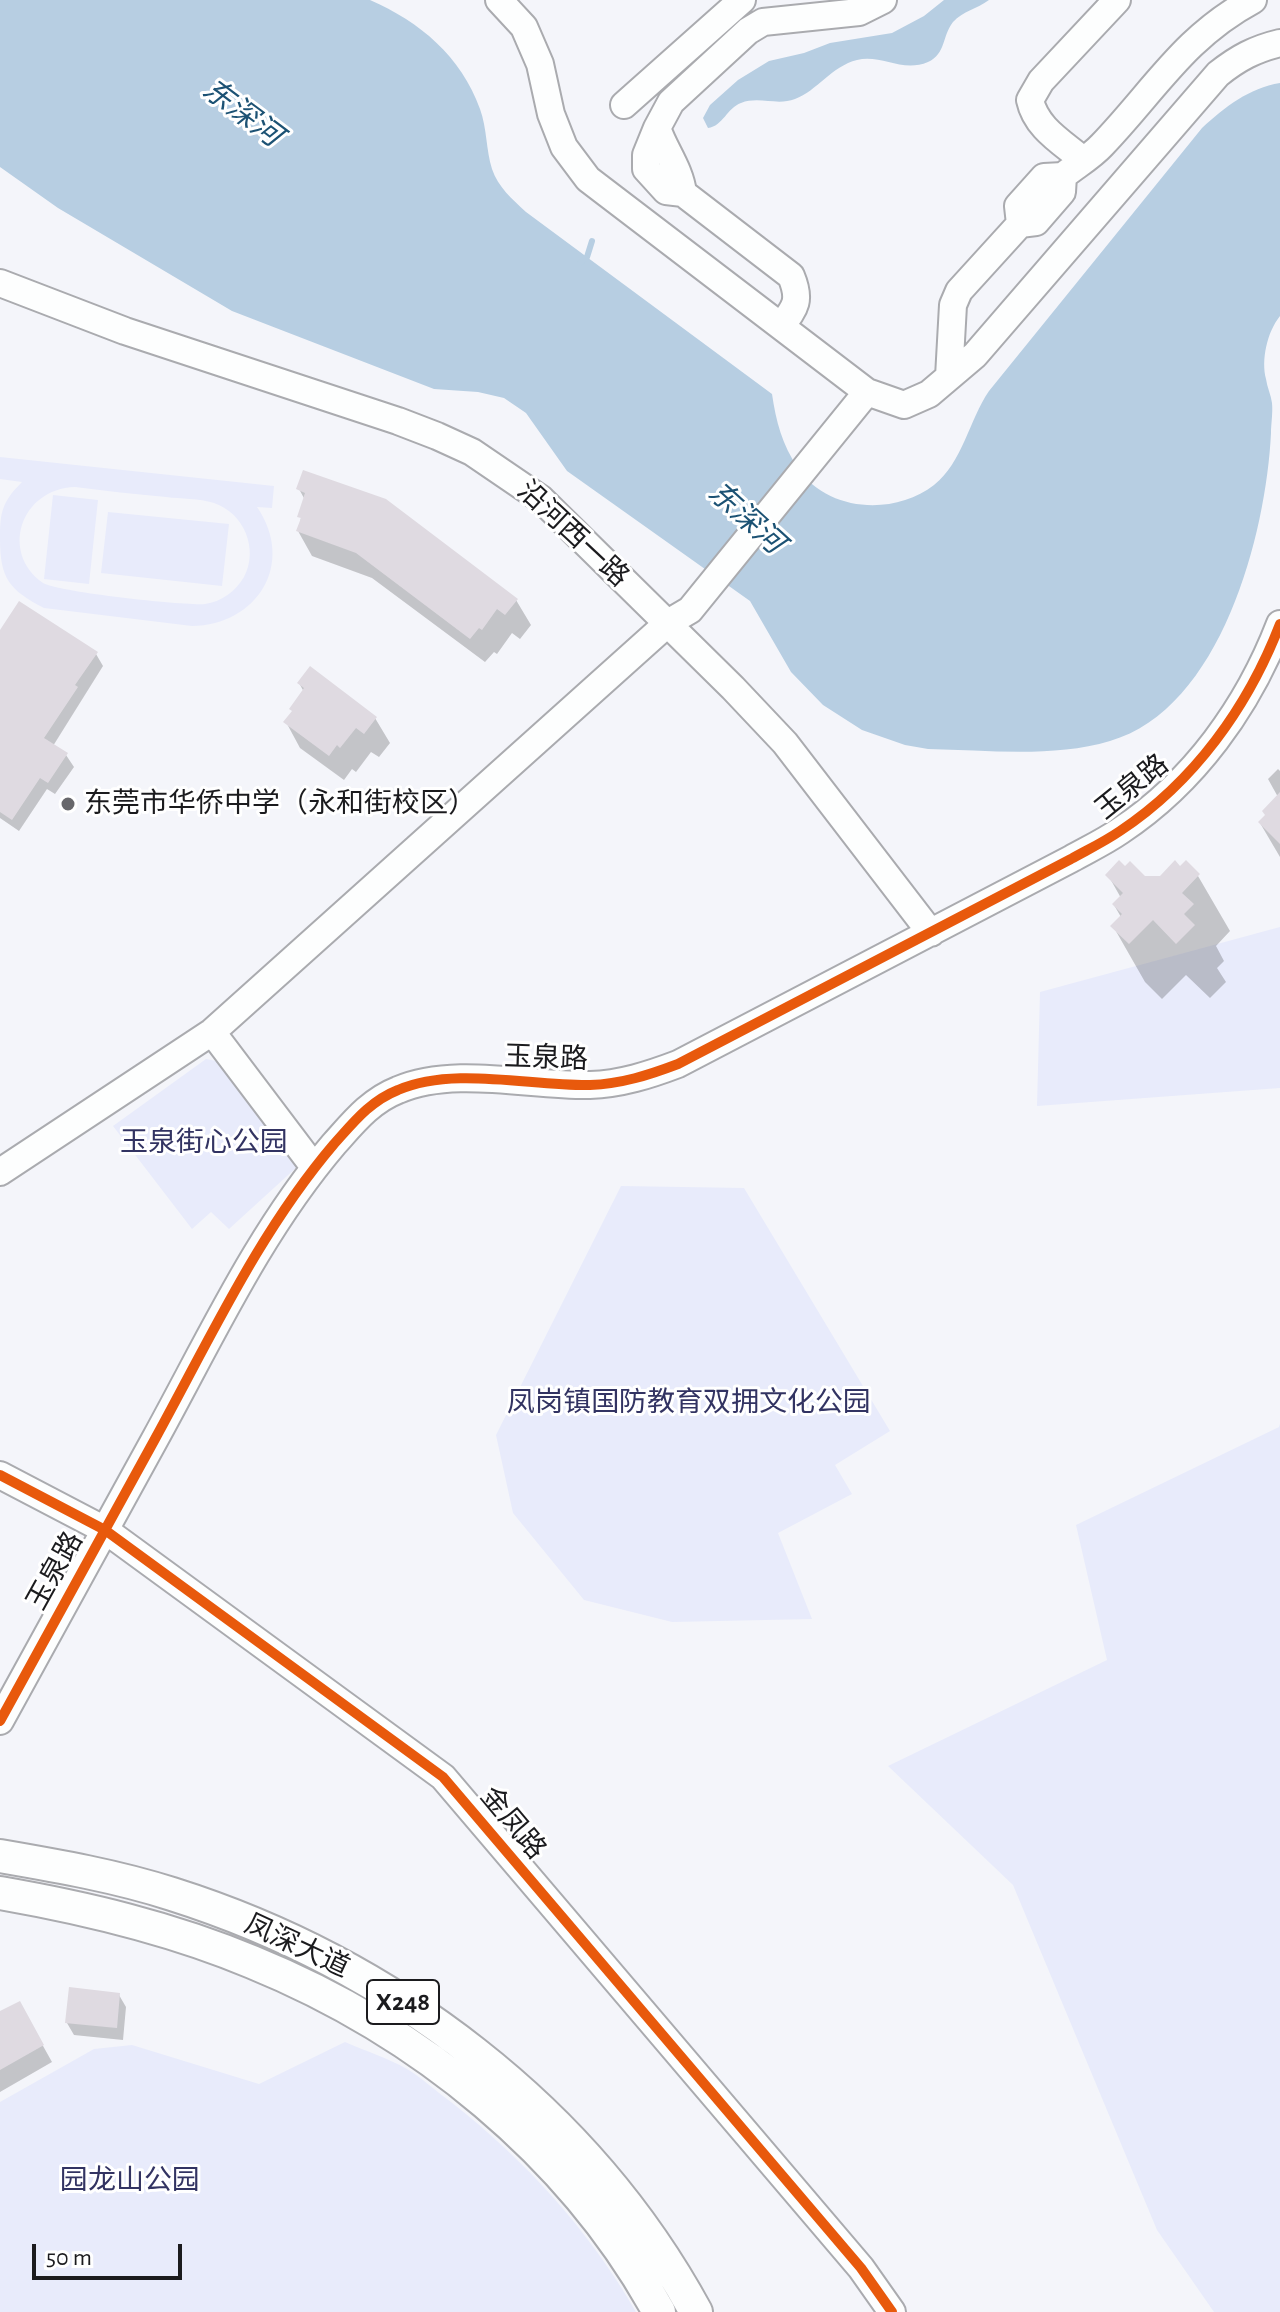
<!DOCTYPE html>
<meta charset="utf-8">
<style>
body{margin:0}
#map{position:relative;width:1280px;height:2312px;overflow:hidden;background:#f4f5fa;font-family:"Alegreya Sans",sans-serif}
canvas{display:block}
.scale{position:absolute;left:32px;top:2244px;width:150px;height:36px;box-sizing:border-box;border:4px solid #1b1b1e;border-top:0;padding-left:10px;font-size:24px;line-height:28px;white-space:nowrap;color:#1b1b1e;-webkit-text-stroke:6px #fff;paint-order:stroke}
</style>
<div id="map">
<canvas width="1280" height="2312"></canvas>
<div class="scale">50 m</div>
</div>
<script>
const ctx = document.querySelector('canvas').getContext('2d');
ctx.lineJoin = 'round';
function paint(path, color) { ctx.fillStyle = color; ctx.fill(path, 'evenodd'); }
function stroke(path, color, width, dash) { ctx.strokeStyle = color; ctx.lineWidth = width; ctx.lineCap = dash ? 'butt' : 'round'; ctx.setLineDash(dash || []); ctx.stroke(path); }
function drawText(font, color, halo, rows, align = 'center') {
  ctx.font = font + ' "Alegreya Sans","Noto Sans SC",sans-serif'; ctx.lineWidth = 6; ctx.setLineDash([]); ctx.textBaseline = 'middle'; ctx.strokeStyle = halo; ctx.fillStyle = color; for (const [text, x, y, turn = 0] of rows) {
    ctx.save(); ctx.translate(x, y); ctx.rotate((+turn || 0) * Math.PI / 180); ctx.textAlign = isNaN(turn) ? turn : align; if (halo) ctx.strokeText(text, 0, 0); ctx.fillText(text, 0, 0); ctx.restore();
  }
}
const green = new Path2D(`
 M0 457 274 486 272 508 257 507C296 564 257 625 192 626L44 608C9 590 0 578 0 539 0 512 2 502 22 482L0 479ZM75 487C105 491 135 494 166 497 181 499 199 498 214 503 244 513 259 549 244 577 236 591 221 602 205 604 185 606 58 592 43 583 0 553 20 489 75 487Z
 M53 495 98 500 89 584 44 579Z
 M108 512 229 524 222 586 101 573Z
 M1280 927V1088L1037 1106 1040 992Z
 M206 1059 221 1062 298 1166 229 1229 211 1212 192 1229 113 1126Z
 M621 1186 744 1188 890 1431 835 1465 852 1494 778 1533 812 1619 672 1622 584 1600 513 1513 496 1435Z
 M1280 1424V2312H1214L1157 2230 1013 1885 888 1766 1107 1660 1076 1525 1279 1427Z
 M345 2042C365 2051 388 2058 407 2069 422 2078 437 2092 451 2102 525 2160 589 2230 636 2312H0V2102L94 2049 132 2045 259 2084Z`);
const water = new Path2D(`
 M0 0H370C420 22 461 56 480 109 487 128 486 150 492 169 498 187 512 199 526 212L772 394C776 421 782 445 798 468 827 512 894 516 934 485 963 462 969 420 989 391L1202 128C1225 107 1249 88 1280 83V316C1267 332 1261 360 1266 379 1267 387 1271 395 1272 403 1273 413 1271 424 1271 433 1266 535 1221 709 1110 741 1053 758 988 750 928 749L905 745 862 730 823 705 791 672 750 601 567 471 526 413 504 398 478 392 434 389 232 311 58 208 0 167Z
 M944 0H989C977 9 963 11 953 22 942 36 946 54 928 62 902 73 881 54 857 60 832 66 817 91 795 99 777 106 759 96 741 103 727 108 723 126 708 128L703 118 710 105 738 80 769 61 804 53 830 43 892 33 924 16Z`);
const shadow = new Path2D(`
 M299 489 516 600 531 625 520 639 512 633 497 654 494 652 485 662 372 578 312 556 298 531 305 500Z
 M0 633 96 654 103 666 53 746 66 755 74 767 55 794 47 789 19 831 0 818Z
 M299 683 375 718 390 743 379 757 371 752 356 772 352 769 344 780 300 748 286 722 304 692Z
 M1278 769 1280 771V857L1260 823 1278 797 1268 779Z
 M1108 875 1145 878 1198 876 1230 931 1216 946 1224 961 1217 968 1226 982 1210 998 1186 975 1162 999 1145 982 1113 926 1121 917 1114 905 1121 898Z
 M119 1995 126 2007 123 2040 74 2035 67 2023Z
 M19 2003 52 2062 0 2092V2014Z`);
const stream = new Path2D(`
 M581 262 587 257 592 241`);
const building = new Path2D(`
 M303 470 386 499 518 599 505 615 497 609 482 630 479 628 470 639 356 553 296 531 301 518 297 517 305 493 296 489Z
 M19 601 98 652 75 685 78 687 44 738 68 753 48 783 40 778 12 820 0 812V630Z
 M310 666 377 717 364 734 356 728 340 748 337 745 329 756 283 722 292 711 289 709 304 688 297 683Z
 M1280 792V844L1258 822 1265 815 1262 811Z
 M1119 860 1125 866 1130 861 1145 876H1160L1175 860 1180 866 1186 860 1200 874 1182 893 1194 904 1184 914 1195 925 1176 944 1153 920 1129 944 1110 926 1122 914 1112 904 1123 893 1105 875Z
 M69 1987 120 1993 117 2028 65 2023Z
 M20 2001 44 2045 0 2070V2011Z`);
const minor = new Path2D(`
 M499 0 524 27 540 64 551 114 564 147 588 179 867 392 904 405 929 394 975 355 1218 74C1238 58 1255 49 1280 43
 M624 105 742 0
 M657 128 671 102 748 31 763 22 859 12 883 0
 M1083 160C1062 142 1036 128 1030 100L1041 81 1117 0
 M1063 176C1075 166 1091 157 1102 145 1154 91 1184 37 1253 0
 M683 193C680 169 665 151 657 128L646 155V169L666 191 683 193 791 276C801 300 796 307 781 326
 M0 283 125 331 398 421 437 436 472 452 541 499 733 688 785 743 931 933
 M949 377 953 305 959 291 1020 224 1036 222 1062 192 1063 176 1044 177 1018 206 1020 224
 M212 1032 314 1167
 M0 1172 212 1032 668 623 690 610 867 392
 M0 1475 105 1530 443 1777 861 2268 892 2312
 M0 1721C52 1627 104 1533 155 1439 210 1339 259 1232 334 1144 353 1123 370 1101 398 1090 453 1066 530 1086 590 1085 621 1084 649 1075 678 1064L1071 859C1087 850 1104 842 1120 831 1194 782 1248 707 1280 624`);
const major = new Path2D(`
 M0 1856C58 1866 116 1876 172 1894 390 1963 586 2110 696 2312
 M0 1893C86 1908 171 1928 252 1962 419 2030 572 2153 659 2312`);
const cycleway = new Path2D(`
 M0 1475 105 1530 443 1777 861 2268 892 2312
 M0 1721C52 1627 104 1533 155 1439 210 1339 259 1232 334 1144 353 1123 370 1101 398 1090 453 1066 530 1086 590 1085 621 1084 649 1075 678 1064L1071 859C1087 850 1104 842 1120 831 1194 782 1248 707 1280 624`);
const markers = [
 [68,804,8,"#67676b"]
];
const shields = [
 [403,2002,72]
];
const shieldNames = [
 ["X248",403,2002]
];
const streetNames = [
 ["沿河西一路",573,534,43],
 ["玉泉路",1132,787,-39],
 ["玉泉路",546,1058,2],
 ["玉泉路",55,1571,-61],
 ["金凤路",513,1823,50],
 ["凤深大道",297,1946,25]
];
const poiNames = [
 ["东莞市华侨中学（永和街校区）",84,804]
];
const parkNames = [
 ["玉泉街心公园",204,1143],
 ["凤岗镇国防教育双拥文化公园",689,1403],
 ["园龙山公园",130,2181]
];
const waterNames = [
 ["东深河",242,113,37],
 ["东深河",746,518,42]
];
paint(green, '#e8ebfb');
paint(water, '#b7cee2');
paint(shadow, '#0003');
stroke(stream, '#b7cee2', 6);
paint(building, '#dfdae1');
stroke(minor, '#aaabaf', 30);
stroke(major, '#aaabaf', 36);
stroke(minor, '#fdfefe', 26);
stroke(major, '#fdfefe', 32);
stroke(cycleway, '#e8590c', 10);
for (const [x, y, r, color] of markers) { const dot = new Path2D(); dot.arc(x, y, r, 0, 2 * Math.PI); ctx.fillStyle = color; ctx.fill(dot); stroke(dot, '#fff', 3); }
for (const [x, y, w] of shields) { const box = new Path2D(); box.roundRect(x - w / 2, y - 22, w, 44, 6); ctx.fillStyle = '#fff'; ctx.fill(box); stroke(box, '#1b1b1e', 2); }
drawText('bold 26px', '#1b1b1e', null, shieldNames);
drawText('28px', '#1b1b1e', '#fff', streetNames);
drawText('28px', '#1b1b1e', '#fff', poiNames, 'left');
drawText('28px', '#323362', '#fff', parkNames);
drawText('italic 30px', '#1c5274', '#fff', waterNames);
</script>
